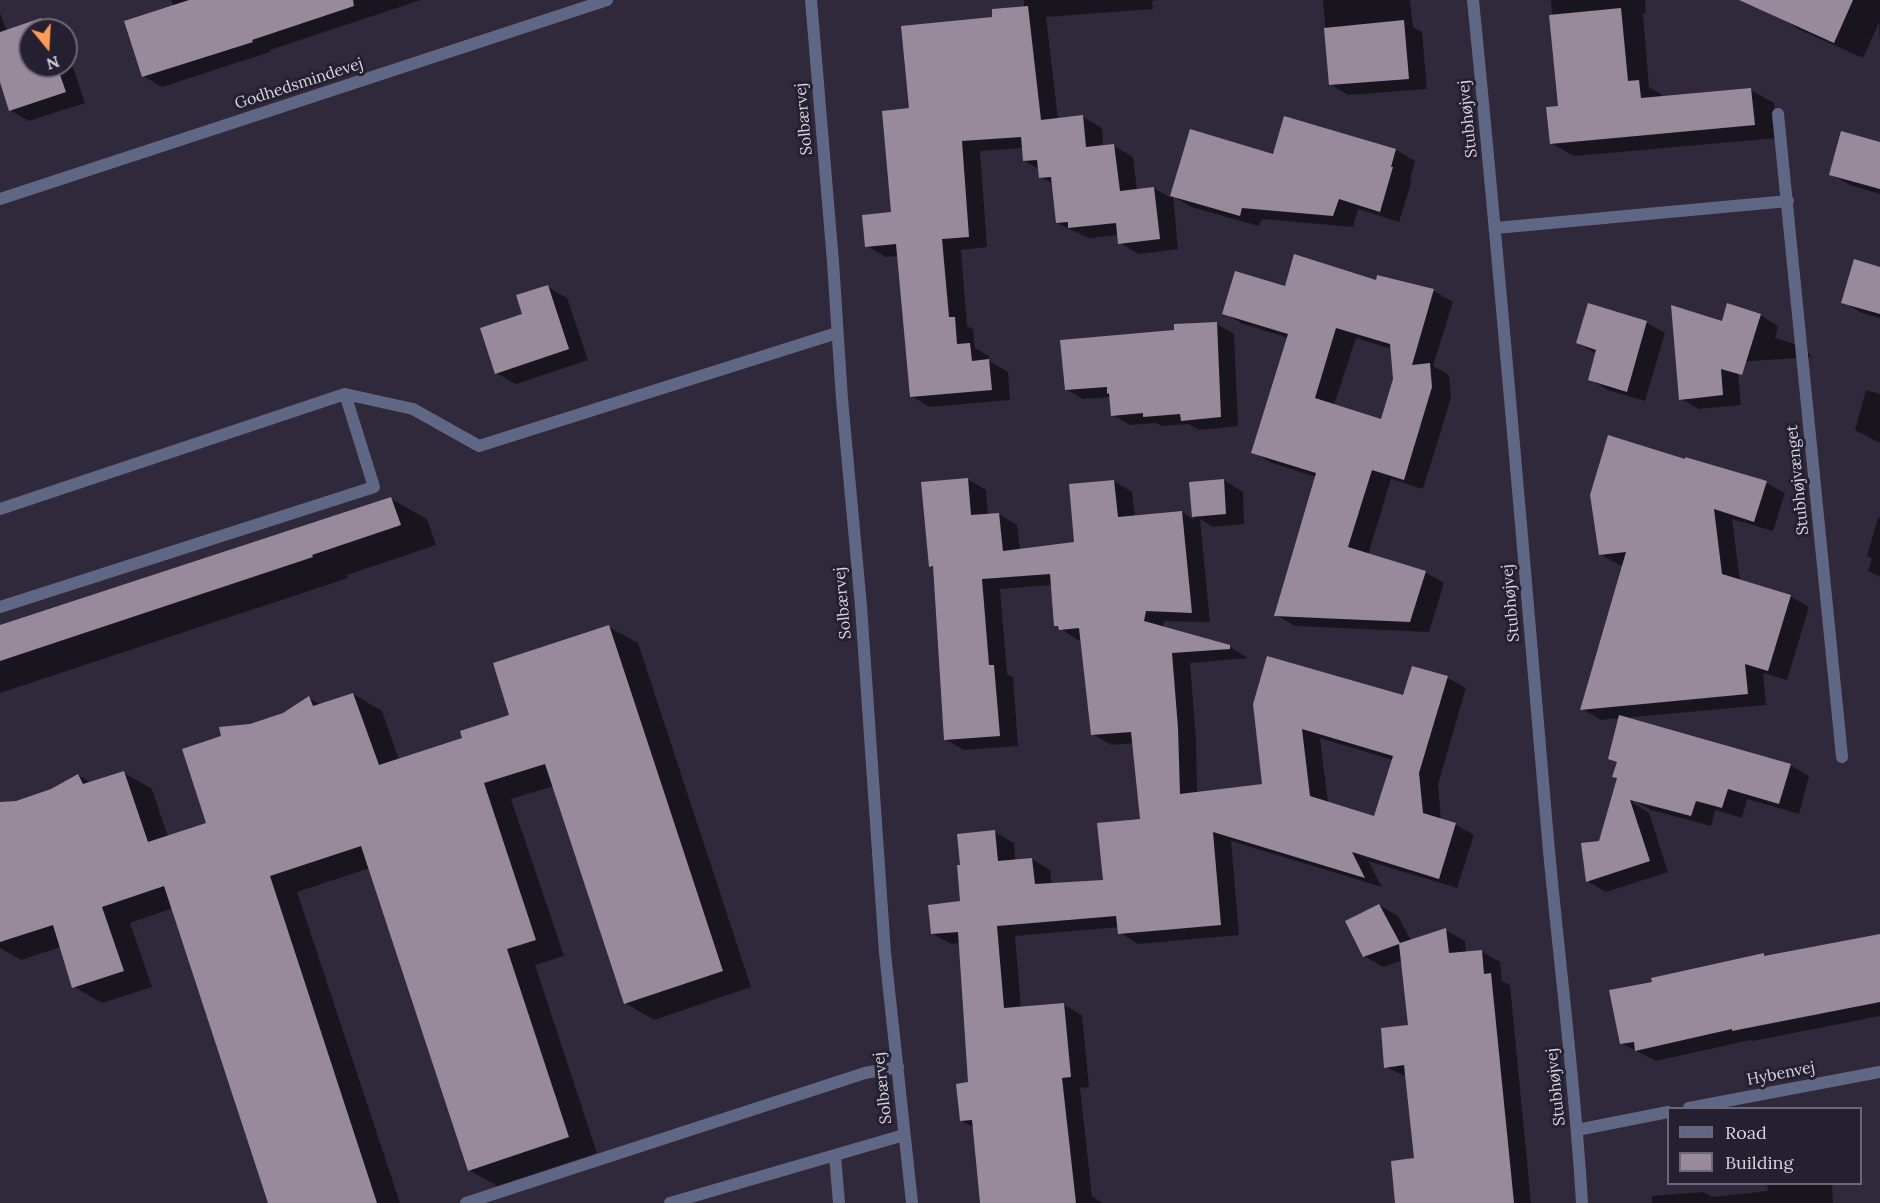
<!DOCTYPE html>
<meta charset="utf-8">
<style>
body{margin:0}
#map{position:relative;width:1880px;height:1203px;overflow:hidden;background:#2f293b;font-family:Lora,serif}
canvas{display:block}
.legend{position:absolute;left:1667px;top:1107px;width:195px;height:78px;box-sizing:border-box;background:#252030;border:2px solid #6c6776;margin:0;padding:8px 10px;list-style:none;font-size:18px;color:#d6d2de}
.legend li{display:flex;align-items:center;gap:12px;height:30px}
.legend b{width:30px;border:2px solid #6c6776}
.north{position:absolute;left:18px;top:18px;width:60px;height:60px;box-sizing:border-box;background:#252030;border:2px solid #6c6776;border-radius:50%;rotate:162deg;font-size:16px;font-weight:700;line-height:24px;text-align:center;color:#d6d2de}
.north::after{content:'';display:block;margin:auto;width:21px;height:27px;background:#ff9b5a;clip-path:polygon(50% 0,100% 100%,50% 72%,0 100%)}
</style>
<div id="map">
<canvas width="1880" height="1203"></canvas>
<ul class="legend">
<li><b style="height:8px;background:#606785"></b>Road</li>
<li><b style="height:16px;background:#98899b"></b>Building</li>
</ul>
<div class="north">N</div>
</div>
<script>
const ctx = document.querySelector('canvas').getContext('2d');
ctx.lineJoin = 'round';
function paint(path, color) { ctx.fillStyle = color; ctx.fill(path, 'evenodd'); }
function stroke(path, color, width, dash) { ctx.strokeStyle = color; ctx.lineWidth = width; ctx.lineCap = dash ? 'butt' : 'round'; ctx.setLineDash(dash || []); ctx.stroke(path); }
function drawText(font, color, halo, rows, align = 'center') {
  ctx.font = font + ' Lora,serif'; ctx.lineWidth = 6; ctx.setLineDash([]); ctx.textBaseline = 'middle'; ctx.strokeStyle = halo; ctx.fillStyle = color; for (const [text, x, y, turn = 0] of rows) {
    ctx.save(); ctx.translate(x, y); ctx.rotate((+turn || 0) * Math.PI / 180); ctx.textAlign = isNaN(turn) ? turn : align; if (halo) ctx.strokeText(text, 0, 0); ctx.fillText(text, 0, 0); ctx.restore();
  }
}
const shadow = new Path2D(`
 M171 0H421L270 50V52L162 87 143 76 174 7Z
 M1024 0H1158L1152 1 1153 9 1046 17 1058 119 1083 117 1102 128 1103 147 1114 146 1133 157 1137 190 1154 188 1171 198 1191 131 1274 155 1396 150 1415 161 1410 179 1412 180 1399 222 1358 209 1353 227 1262 219 1259 226 1191 207 1173 196 1178 249 1139 254 1120 243 1119 235 1089 238 1057 223 1054 184 1040 177 1039 169 1024 161 1023 148 980 151 987 247 961 250 967 326 973 329 975 348 989 356V361L1008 372 1010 400 930 407 911 396 899 256 886 257 867 246 893 214 911 109 994 19 1024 8Z
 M1323 0H1410L1413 27 1422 32 1427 89 1348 95 1330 84Z
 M1551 0H1645L1646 13 1643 14 1649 87 1662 95V98L1751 90 1774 103 1777 138 1574 156 1551 143 1560 107Z
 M1778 0H1880V40L1879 23 1863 58 1800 30 1772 13Z
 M0 13 7 31 45 18 64 30H30V66H66V35L73 57 70 59 85 103 29 121 10 110 0 77Z
 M1880 144V194L1850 185 1831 174Z
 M1880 268V318L1862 313 1843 302Z
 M1378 277 1434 291 1453 302 1433 366 1449 375 1451 398 1423 489 1391 479 1368 555 1425 572 1444 583 1429 632 1295 626 1276 615 1316 477 1272 463 1253 452 1289 338 1243 324 1224 313 1286 288 1377 281ZM1356 338 1392 349 1395 379 1382 420 1334 405Z
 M548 287 567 298 588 360 516 384 496 373 524 315Z
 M1589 305 1647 323 1665 333 1645 401 1608 390 1589 379 1597 354 1577 343Z
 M1760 315 1778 326 1775 338 1792 343 1810 354 1811 357 1737 362 1741 405 1699 409 1681 399 1723 323Z
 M1217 324 1234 334 1238 426 1199 430 1188 424 1162 426 1156 423 1130 425 1113 415 1111 397 1083 399 1066 389 1176 332Z
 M1866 390 1880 394V443L1855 430Z
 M967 479 986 490 988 515 999 514 1017 525 1020 550 1076 544 1114 481 1132 492 1135 517 1182 512 1194 520 1190 484 1224 480 1243 492 1244 524 1213 527 1200 519 1210 622 1164 621 1163 627 1230 647 1248 658 1190 663 1196 739 1197 793 1264 785 1254 704 1404 696 1413 667 1448 678 1466 688 1438 784 1441 820 1455 824 1474 835 1457 888 1368 861 1382 887 1231 841 1239 935 1138 944 1120 933 1119 927 1015 936 1021 1008 1064 1005 1082 1015 1089 1087 1080 1088 1092 1196 1103 1203H982L974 1128 961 1120 970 1084 960 943 951 944 933 934 962 902 995 832 1014 843 1015 861 1032 859 1050 870 1052 885 1104 881 1141 821 1134 743 1111 745 1092 734 1082 640H1078L1055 625 1052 585 1000 589 1007 674 1013 677 1018 746 964 750 945 739 934 568 930 566ZM1320 738 1393 760 1375 818 1328 803Z
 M1766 483 1785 493 1773 531 1732 519 1740 581 1790 596 1809 607 1787 680 1763 673 1766 705 1623 718 1790 765 1809 776 1799 814 1747 799 1742 818 1715 810 1711 826 1651 810 1633 800V803L1649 813 1668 872 1606 892 1587 881 1619 779 1618 763 1610 758 1620 718 1601 720 1582 709 1624 565H1619L1600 554Z
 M391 499 427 519 436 545 347 575 348 578 0 693V627Z
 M1878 518H1880V577L1868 571 1872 559 1867 556Z
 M609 627 638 643 751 987 654 1020 625 1003 554 786 511 799 564 956 535 965 597 1153 497 1186 469 1170 370 868 297 892 400 1203H270L173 908 130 923 152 987 102 1003 74 987 61 947 21 960 0 948V804L17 802 51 790 78 775 91 783 124 773 152 789 168 837 208 824 250 726 283 714 309 698 321 705 353 694 382 711 399 760 464 738 511 716Z
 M1379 905 1398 916 1411 941 1446 930 1465 941 1466 953 1481 951 1500 962 1502 981 1510 985 1531 1203H1397L1416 1159 1407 1077 1386 1067 1410 1026 1403 960 1383 967 1364 956Z
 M1880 935V1016L1753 1041 1750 1040 1656 1061 1621 1043 1654 983 1763 955 1767 957Z
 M1767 1184H1832L1833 1203H1652V1196L1703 1192 1712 1197 1768 1191Z`);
const building = new Path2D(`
 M189 0H353L354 6 252 40 253 42 142 77 124 21Z
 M1739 0H1853L1834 43Z
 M1028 6 1041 120 1083 115 1086 147 1114 144 1120 191 1154 187 1160 239 1118 244 1116 223 1068 228V222L1056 223 1051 177 1039 178 1037 160 1023 161 1021 137 962 141 969 237 942 239 949 317H955L957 344 970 343 972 361 989 359 992 390 910 397 896 244 865 247 862 215 891 212 882 111 909 108 901 26 992 17V9Z
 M1621 8 1628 81 1639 80 1641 98 1751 88 1755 125 1550 144 1546 107 1558 106 1549 15Z
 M41 18 45 30H30V66H57L66 92 9 111 0 82V32Z
 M1404 20 1409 79 1329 85 1324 28Z
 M1284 116 1396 149 1391 167H1393L1380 212 1339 199 1333 216 1242 208 1240 216 1170 196 1190 129 1273 154Z
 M1841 131 1880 142V189L1829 175Z
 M1294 254 1376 280 1377 275 1434 289 1412 365 1430 363 1432 387 1404 480 1372 470 1348 547 1426 571 1410 622 1274 616 1316 473 1251 453 1288 334 1222 314 1235 271 1285 286ZM1336 328 1390 344 1393 379 1381 419 1315 398Z
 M1854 259 1880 267V314L1841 303Z
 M548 285 569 349 495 374 480 328 522 314 516 295Z
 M1588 303 1647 321 1627 392 1588 380 1596 350 1576 343Z
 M1727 303 1761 314 1742 375 1721 369 1723 395 1679 400 1671 305 1722 321Z
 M1217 322 1221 417 1181 421 1180 414 1143 417V413L1111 416 1109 393 1107 394V387L1065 390 1060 340 1174 330V324Z
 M1608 435 1685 459V457L1767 481 1754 522 1714 509 1722 574 1791 595 1768 671 1745 664 1748 694 1580 710 1626 552 1599 555 1590 495Z
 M968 478 971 515 999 513 1003 551 1074 542 1069 484 1114 480 1118 517 1182 511 1192 613 1146 611 1144 621 1230 645V649L1172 653 1178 728 1180 794 1262 784 1253 704 1267 656 1403 695 1412 666 1448 676 1419 773 1423 813 1456 823 1439 879 1352 852 1365 878 1213 832 1221 925 1118 934 1116 916 997 926 1004 1008 1064 1003 1071 1077 1062 1078 1076 1203H980L972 1120 960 1121 956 1084 968 1082 958 932 931 934 928 905 960 901 957 865H960L957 834 995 830 998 861 1032 858 1035 884 1103 880 1097 823 1140 819 1131 732 1091 735 1079 628 1059 630 1058 626H1054L1050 574 982 579 989 665H994L1000 736 944 740 933 566 929 567 921 482ZM1302 729 1393 756 1374 816 1310 796Z
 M1224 479 1226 514 1192 517 1189 482Z
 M391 497 401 525 312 555 313 557 0 661V625Z
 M609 625 723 971 624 1004 545 764 484 783 536 940 507 949 569 1137 468 1171 361 846 270 876 377 1203H268L164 886 102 907 124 971 72 988 53 925 0 942V802L16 801 51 789 78 774 83 784 124 771 148 842 206 823 182 749 221 736 219 727 250 724 283 713 309 696 313 706 353 693 379 765 462 738 460 731 509 715 493 663Z
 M1619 715 1791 764 1779 804 1728 789 1722 808 1696 801 1691 816 1630 800 1650 861 1586 882 1581 843 1599 841 1617 778 1612 777 1617 762 1608 759Z
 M1379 904 1400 943 1446 928 1449 953 1482 950 1484 974 1491 973 1514 1203H1395L1391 1161 1414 1158 1404 1065 1384 1068 1381 1028 1408 1025 1399 944 1363 957 1345 921Z
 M1880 934V1002L1732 1031V1029L1635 1051 1634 1042 1620 1044 1609 990 1652 982 1651 978 1764 953V956Z`);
const lane = new Path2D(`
 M0 509 345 394 413 409 479 446 837 333
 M0 607 374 487 345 394
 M835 1156 839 1203
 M466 1203 865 1073 898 1067
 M670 1203 904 1135`);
const street = new Path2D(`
 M811 0 833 262 842 399 861 606 885 953 912 1203
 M1473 0C1501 280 1524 560 1548 840 1559 961 1575 1082 1582 1203
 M1778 114 1842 757
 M0 199 607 0
 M1496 228 1788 201
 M1689 1108 1880 1072
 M1577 1130 1668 1112`);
const streetNames = [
 ["Godhedsmindevej",299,84,-18],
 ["Solbærvej",804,119,-95],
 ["Stubhøjvej",1468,119,-96],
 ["Stubhøjvænget",1798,480,-96],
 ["Solbærvej",843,603,-95],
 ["Stubhøjvej",1511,603,-95],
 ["Hybenvej",1781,1074,-11],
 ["Stubhøjvej",1556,1087,-96],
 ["Solbærvej",883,1088,-96]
];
paint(shadow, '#0007');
paint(building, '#98899b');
stroke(lane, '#606785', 12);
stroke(street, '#606785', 12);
drawText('16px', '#d6d2de', '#252030', streetNames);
</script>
